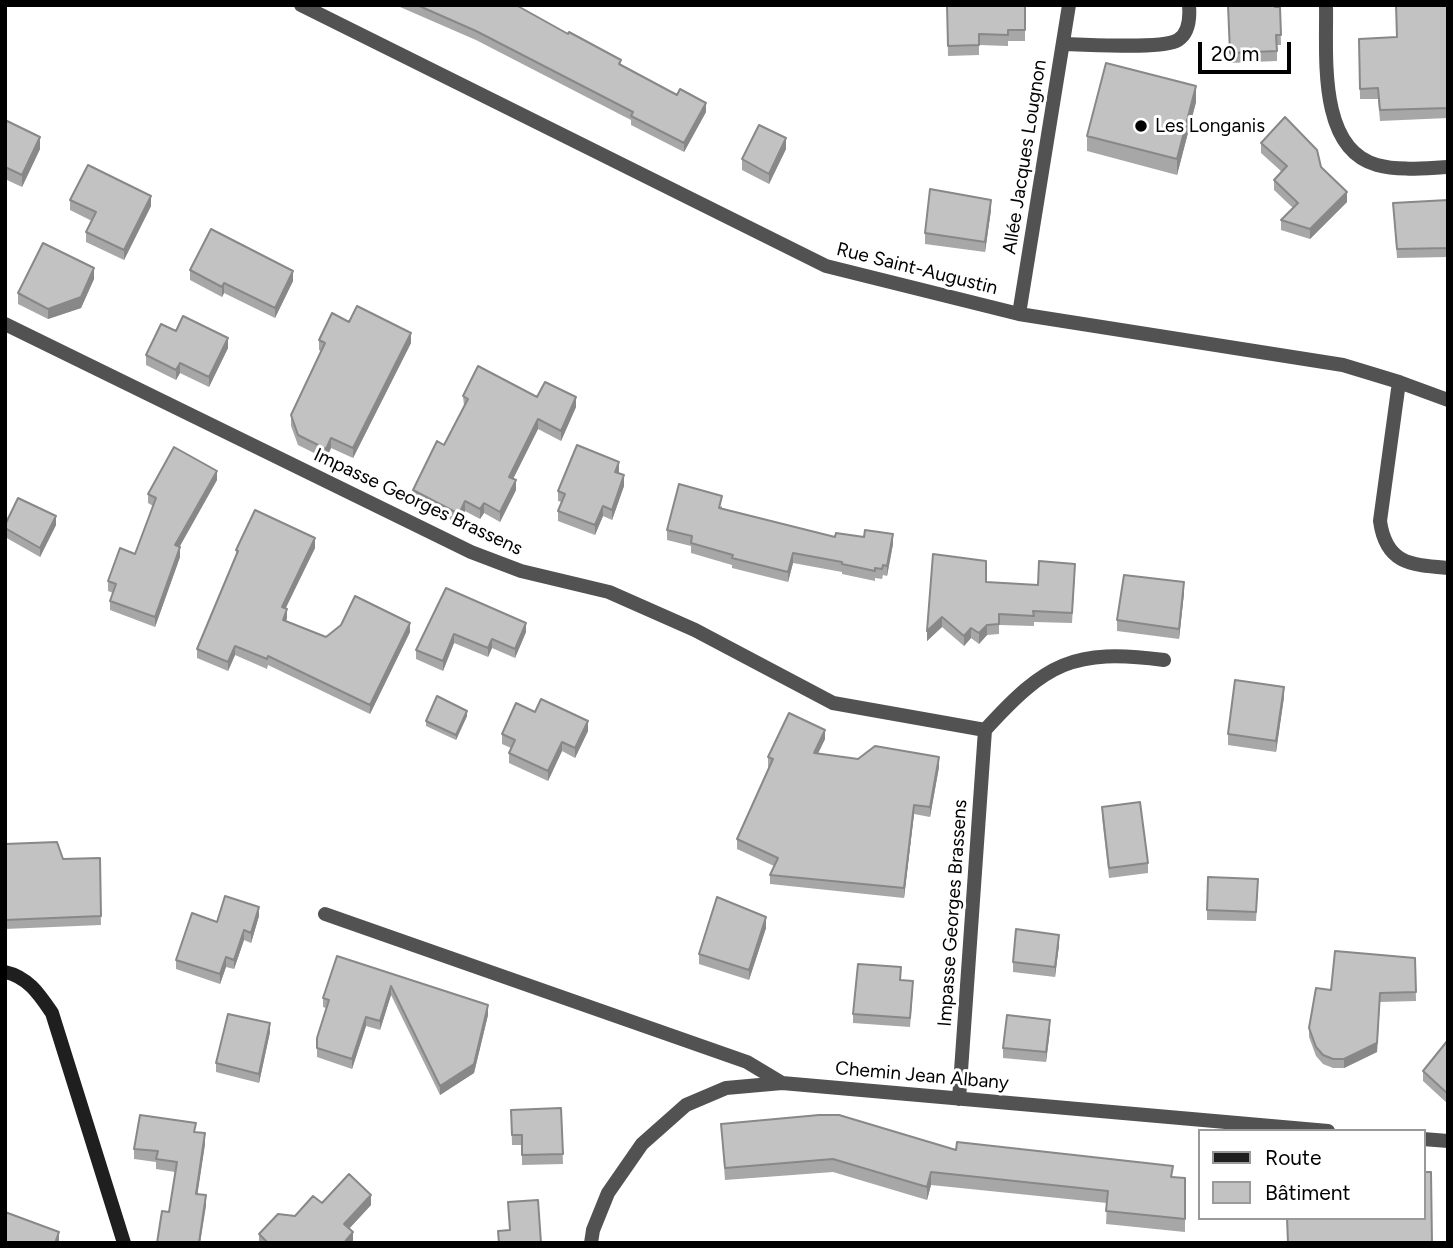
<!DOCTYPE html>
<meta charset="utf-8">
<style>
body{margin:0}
#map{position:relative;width:1453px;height:1248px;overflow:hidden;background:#fff;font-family:Figtree,sans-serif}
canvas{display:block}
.frame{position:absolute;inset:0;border:7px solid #000;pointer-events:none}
.legend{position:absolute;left:1198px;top:1129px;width:228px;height:91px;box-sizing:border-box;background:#fff;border:2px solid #999;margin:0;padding:9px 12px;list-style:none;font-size:21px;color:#000}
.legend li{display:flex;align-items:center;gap:14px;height:35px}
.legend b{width:35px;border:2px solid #999}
.scale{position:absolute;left:1198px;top:42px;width:93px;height:32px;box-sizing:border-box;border:4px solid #000;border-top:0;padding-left:9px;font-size:21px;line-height:24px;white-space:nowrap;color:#000;-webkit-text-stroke:5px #fff;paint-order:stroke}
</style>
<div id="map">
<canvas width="1453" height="1248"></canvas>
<div class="frame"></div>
<ul class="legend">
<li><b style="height:9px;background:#1f1f1f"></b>Route</li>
<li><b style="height:19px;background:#c2c2c2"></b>Bâtiment</li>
</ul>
<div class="scale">20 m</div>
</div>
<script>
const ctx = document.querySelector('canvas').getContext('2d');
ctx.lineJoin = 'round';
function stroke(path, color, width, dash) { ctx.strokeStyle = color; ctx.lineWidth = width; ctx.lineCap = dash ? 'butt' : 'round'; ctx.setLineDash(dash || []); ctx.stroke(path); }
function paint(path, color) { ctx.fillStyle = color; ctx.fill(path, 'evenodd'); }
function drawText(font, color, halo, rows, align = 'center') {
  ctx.font = font + ' Figtree,sans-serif'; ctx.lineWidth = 6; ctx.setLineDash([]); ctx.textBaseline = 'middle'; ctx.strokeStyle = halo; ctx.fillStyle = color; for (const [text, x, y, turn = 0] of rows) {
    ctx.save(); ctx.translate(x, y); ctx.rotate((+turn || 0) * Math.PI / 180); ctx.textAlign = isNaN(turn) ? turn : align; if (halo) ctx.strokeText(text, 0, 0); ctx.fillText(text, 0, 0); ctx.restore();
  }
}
const minor = new Path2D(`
 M301 5 826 266 1019 314 1343 365 1399 382 1448 400
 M1326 5C1327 53 1317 149 1377 165 1399 171 1425 168 1448 167
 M1063 44C1085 44 1162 50 1178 40 1189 33 1190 17 1189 5
 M1019 314 1069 5
 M5 324 471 552 521 571 609 592 695 630 833 703 985 730C1046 663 1073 648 1164 660
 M1399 382 1380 521C1386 564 1411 565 1448 568
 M325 914 747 1062 782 1083
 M959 1099 985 730
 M1423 1139 1448 1141
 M591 1243 593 1230 608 1193 642 1144 686 1105 726 1088 782 1083 1328 1131`);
const secondary = new Path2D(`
 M5 972C28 977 39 994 52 1013L124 1243`);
const wall = new Path2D(`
 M400 5H516L706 112 684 152 631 125V120L476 40 400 7Z
 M874 5H905V7H874Z
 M947 5H1025V41H1008V46L979 45V55L948 56Z
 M1228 5 1280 7 1281 45H1277V61L1230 63Z
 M1448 5V118L1380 121 1378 99H1360L1359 39 1397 37Z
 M1196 102 1177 175 1087 151V136Z
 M5 120 40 149 22 187 5 179Z
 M1261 143 1321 167 1347 202 1310 239 1281 230V220L1293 208 1274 190V180L1282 172 1261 153Z
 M786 149 769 184 742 170V159Z
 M70 200 151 206 124 260 86 242V232L92 221 70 210Z
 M1448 200V257L1397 258 1393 203Z
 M991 210 985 252 925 244V233Z
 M190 270 293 281 275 318 224 293 222 297 190 280Z
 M94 279 81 308 48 319 18 304V293Z
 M349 322 411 343 353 458 331 448 326 459 298 445 291 426V415L321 351 319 350V340Z
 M176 331 228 348 209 387 180 373 176 380 146 365V355Z
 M463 396 537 397 576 407 561 441 538 429 513 479 516 490 500 522 484 513 480 519 465 511 459 524 413 500V490L444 445 464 406Z
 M619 472 618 474 624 486 612 520 603 516 595 535 558 521V511L562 502 558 501V491Z
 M217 480 179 547 180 557 155 627 110 610V601L113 593 108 591V581L135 554 153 506 148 503V494Z
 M722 506V508L835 537H864L893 544 887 576 883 575 882 579 875 578V581L842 574V572L793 563 788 582 732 568V565L691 553V546L667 540V530Z
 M5 525H56L40 557 5 537Z
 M315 548 285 608 287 618 286 621 326 637 410 632 370 714 268 665 267 669 235 655 228 671 197 658V649L236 556V550Z
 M986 561V582L1038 585 1075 574 1072 623 1034 622V626L999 625V634L987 635 979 644 971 638 964 646 942 627 927 641V631Z
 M446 588 526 632 515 658 492 648 488 657 454 643 443 671 416 659V650Z
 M1184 593 1179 639 1117 631V620Z
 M1284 697 1276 752 1228 745V734Z
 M535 712 588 731 575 758 562 751 548 781 509 763V753L511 748 502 744V734Z
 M467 716 456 740 426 726V721Z
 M825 739 818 753 858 759 939 767 930 817 914 814 904 898 770 884V875L774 866 737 849V839L770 767H768V757Z
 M1102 807 1148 863V873L1109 878 1102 817Z
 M5 844 63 859 100 858 101 925 5 929Z
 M1258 888 1256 921 1207 920V910Z
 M259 916 251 943 244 940 234 969 226 967 220 984 176 969V960L217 922Z
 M766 928 749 980 699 964V954Z
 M1059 945 1055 977 1013 972V962Z
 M337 956 488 1015 474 1073 440 1095 391 995 380 1030 366 1026 352 1069 317 1057V1038L326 1008 323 1007V998Z
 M1415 958 1416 1001 1380 1002 1377 1052 1344 1068H1333L1323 1064 1316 1056 1309 1037V1028L1331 990Z
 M913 990 910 1027 853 1023V1014Z
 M1050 1030 1046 1062 1003 1058V1048Z
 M270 1032 259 1083 216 1072V1063Z
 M1448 1040V1104L1423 1081V1071Z
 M561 1108 563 1164 522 1165V1145H512L511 1110Z
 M721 1124 956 1150 1185 1178V1232L1106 1224 1107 1203 931 1185 927 1200 833 1172 725 1180Z
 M196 1132 205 1144 197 1194 206 1206 169 1212 175 1172 156 1169V1162L134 1159V1149Z
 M322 1203 371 1205 349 1229 352 1243H259V1234Z`);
const shadedWall = new Path2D(`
 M1196 86V102L1177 175V159Z
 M706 103V112L684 152V143Z
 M40 137V149L22 187V175Z
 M786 138V149L769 184V174Z
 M1347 192V202L1310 239V229Z
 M151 196V206L124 260V250Z
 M991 200V210L985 252V242Z
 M94 268V279L81 308 48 319V309Z
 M293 271V281L275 318V308Z
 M224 283V293L222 297V287Z
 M411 333V343L353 458V448Z
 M228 338V348L209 387V377Z
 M180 363V373L176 380V370Z
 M576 397V407L561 441V431Z
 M538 419V429L509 487V477Z
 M331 438V448L326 459V449Z
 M619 462V472L615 483V472Z
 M217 471V480L175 555V545Z
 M624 475V486L612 520V510Z
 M516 480V490L500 522V512Z
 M465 501V511L459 524V514Z
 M484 503V513L480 519V509Z
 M603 506V516L595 535V525Z
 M56 516V525L40 557V548Z
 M893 534V544L887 576V566Z
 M315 538V548L282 616V607Z
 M180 547V557L155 627V617Z
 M793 553V563L788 582V572Z
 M1184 582V593L1179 639V629Z
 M287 609V618L283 629V620Z
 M942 617V627L927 641V631Z
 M410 623V632L370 714V705Z
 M526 623V632L515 658V649Z
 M987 625V635L979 644V633Z
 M971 628V638L964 646V636Z
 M454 634V643L443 671V661Z
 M492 639V648L488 657V648Z
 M235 646V655L228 671V662Z
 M1284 687V697L1276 752V741Z
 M467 711V716L456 740V735Z
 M588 721V731L575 758V748Z
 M825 730V739L814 762V753Z
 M562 742V751L548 781V771Z
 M939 757V767L930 817V807Z
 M914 805V814L904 898V888Z
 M259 907V916L251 943V933Z
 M766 917V928L749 980V970Z
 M244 930V940L234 969V960Z
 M1059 935V945L1055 977V967Z
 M226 957V967L220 984V974Z
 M391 986V995L380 1030V1021Z
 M1380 993 1377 1052 1344 1068V1059Z
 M488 1005V1015L474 1073 440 1095V1086Z
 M366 1017V1026L352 1069V1059Z
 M1050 1020V1030L1046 1062V1052Z
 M270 1023V1032L259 1083V1074Z
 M205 1133V1144L196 1204V1194Z
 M931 1172V1185L927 1200V1187Z
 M206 1195V1206L200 1243H199Z
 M371 1195V1205L344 1234V1224Z
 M59 1232V1242L55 1243Z
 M353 1232V1242L343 1243Z`);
const building = new Path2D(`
 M417 5H516L568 34 569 32 621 60 619 64 677 95 680 89 706 103 684 143 631 116 633 112 476 31Z
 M947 5H1025V30H1008V35L979 34V45L948 46Z
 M1228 5H1275V7H1280L1281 35H1276L1277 51 1230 53Z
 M1396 5H1448V108L1380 110 1378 88 1360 89 1359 39 1397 37Z
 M1106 63 1196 86 1177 159 1087 136Z
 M1285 117 1317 150 1321 167 1347 192 1310 229 1281 220 1298 203 1274 180 1287 166 1261 143Z
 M5 120 40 137 22 175 5 167Z
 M759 125 786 138 769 174 742 159Z
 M88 165 151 196 124 250 86 232 96 212 70 200Z
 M930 189 991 200 985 242 925 233Z
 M1448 200V248L1397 249 1393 203Z
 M211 229 293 271 275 308 224 283 222 287 190 270Z
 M43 243 94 268 81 297 48 309 18 293Z
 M357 306 411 333 353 448 331 438 326 449 298 435 291 415 325 343 319 340 332 313 349 322Z
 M183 316 228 338 209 377 180 363 176 370 146 355 161 324 176 331Z
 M478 366 537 397 545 382 576 397 561 431 538 419 509 477 516 480 500 512 484 503 480 509 465 501 459 514 413 490 437 441 444 445 468 399 463 396Z
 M577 445 619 462 615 472 624 475 612 510 603 506 595 525 558 511 565 494 558 491Z
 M174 447 217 471 175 545 180 547 155 617 110 601 116 584 108 581 120 548 135 554 156 498 148 494Z
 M679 484 722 496 719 508 835 537 836 533 864 537 865 530 893 534 887 566 883 565 882 569 875 568V571L842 564V562L793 553 788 572 732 558 733 555 691 543 692 536 667 530Z
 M18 498 56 516 40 548 5 528V525Z
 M255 510 315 538 282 607 287 609 283 620 326 637 341 625 355 596 410 623 370 705 268 656 267 659 235 646 228 662 197 649 238 551 236 550Z
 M933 554 986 561V582L1038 585 1039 561 1075 564 1072 613 1033 611 1034 616 999 614V624L987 625 979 633 971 628 964 636 942 617 927 631Z
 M1124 575 1184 582 1179 629 1117 620Z
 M446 588 526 623 515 649 492 639 488 648 454 634 443 661 416 650Z
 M1235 680 1284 687 1276 741 1228 734Z
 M437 696 467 711 456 735 426 721Z
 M541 699 588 721 575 748 562 742 548 771 509 753 515 740 502 734 516 703 535 712Z
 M789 713 825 730 814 753 858 759 875 746 939 757 930 807 914 805 904 888 770 875 778 858 737 839 773 759 768 757Z
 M1140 802 1148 863 1109 868 1102 807Z
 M57 842 63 859 100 858 101 916 5 920V844Z
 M1208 877 1258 879 1256 912 1207 910Z
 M225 896 259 907 251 933 244 930 234 960 226 957 220 974 176 960 192 913 217 922Z
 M717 897 766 917 749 970 699 954Z
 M1016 929 1059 935 1055 967 1013 962Z
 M1335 951 1415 958 1416 992 1380 993 1377 1043 1344 1059H1333L1323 1055 1316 1047 1309 1028 1316 988 1331 990Z
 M337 956 488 1005 474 1064 440 1086 391 986 380 1021 366 1017 352 1059 317 1048V1038L329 1000 323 998Z
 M858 964 901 967 900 980 913 981 910 1018 853 1014Z
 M228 1014 270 1023 259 1074 216 1063Z
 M1007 1015 1050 1020 1046 1052 1003 1048Z
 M1448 1040V1094L1423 1071Z
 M561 1108 563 1154 522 1155V1135H512L511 1110Z
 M140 1115 196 1123 194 1132 205 1133 196 1194 206 1195 199 1243H157L162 1211 169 1212 177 1162 156 1159 158 1151 134 1149Z
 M819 1115H839L956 1150 957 1142 1173 1166 1171 1177 1185 1178V1219L1106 1211 1108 1191 931 1172 927 1187 833 1159 725 1168 721 1124Z
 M1423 1172H1431L1432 1243H1288L1287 1218H1423Z
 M349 1174 371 1195 344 1224 353 1232 344 1243H268L259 1234 278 1214 295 1216 313 1196 322 1203Z
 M538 1200 541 1243H499L498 1231 510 1230 508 1202Z
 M5 1212 59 1232 55 1243H5Z`);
const markers = [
 [1141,126,7,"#000"]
];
const poiNames = [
 ["Les Longanis",1155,126]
];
const streetNames = [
 ["Allée Jacques Lougnon",1025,157,-81],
 ["Rue Saint-Augustin",917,269,14],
 ["Impasse Georges Brassens",418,502,25],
 ["Impasse Georges Brassens",953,913,-86],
 ["Chemin Jean Albany",922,1076,5]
];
stroke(minor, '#525252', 14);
stroke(secondary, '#1f1f1f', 14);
paint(wall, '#a7a7a7');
paint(shadedWall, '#888');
paint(building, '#c2c2c2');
stroke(building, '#888', 2);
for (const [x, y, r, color] of markers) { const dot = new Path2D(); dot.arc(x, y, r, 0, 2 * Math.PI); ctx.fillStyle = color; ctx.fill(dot); stroke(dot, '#fff', 2.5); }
drawText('19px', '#000', '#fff', poiNames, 'left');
drawText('19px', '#000', '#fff', streetNames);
</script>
